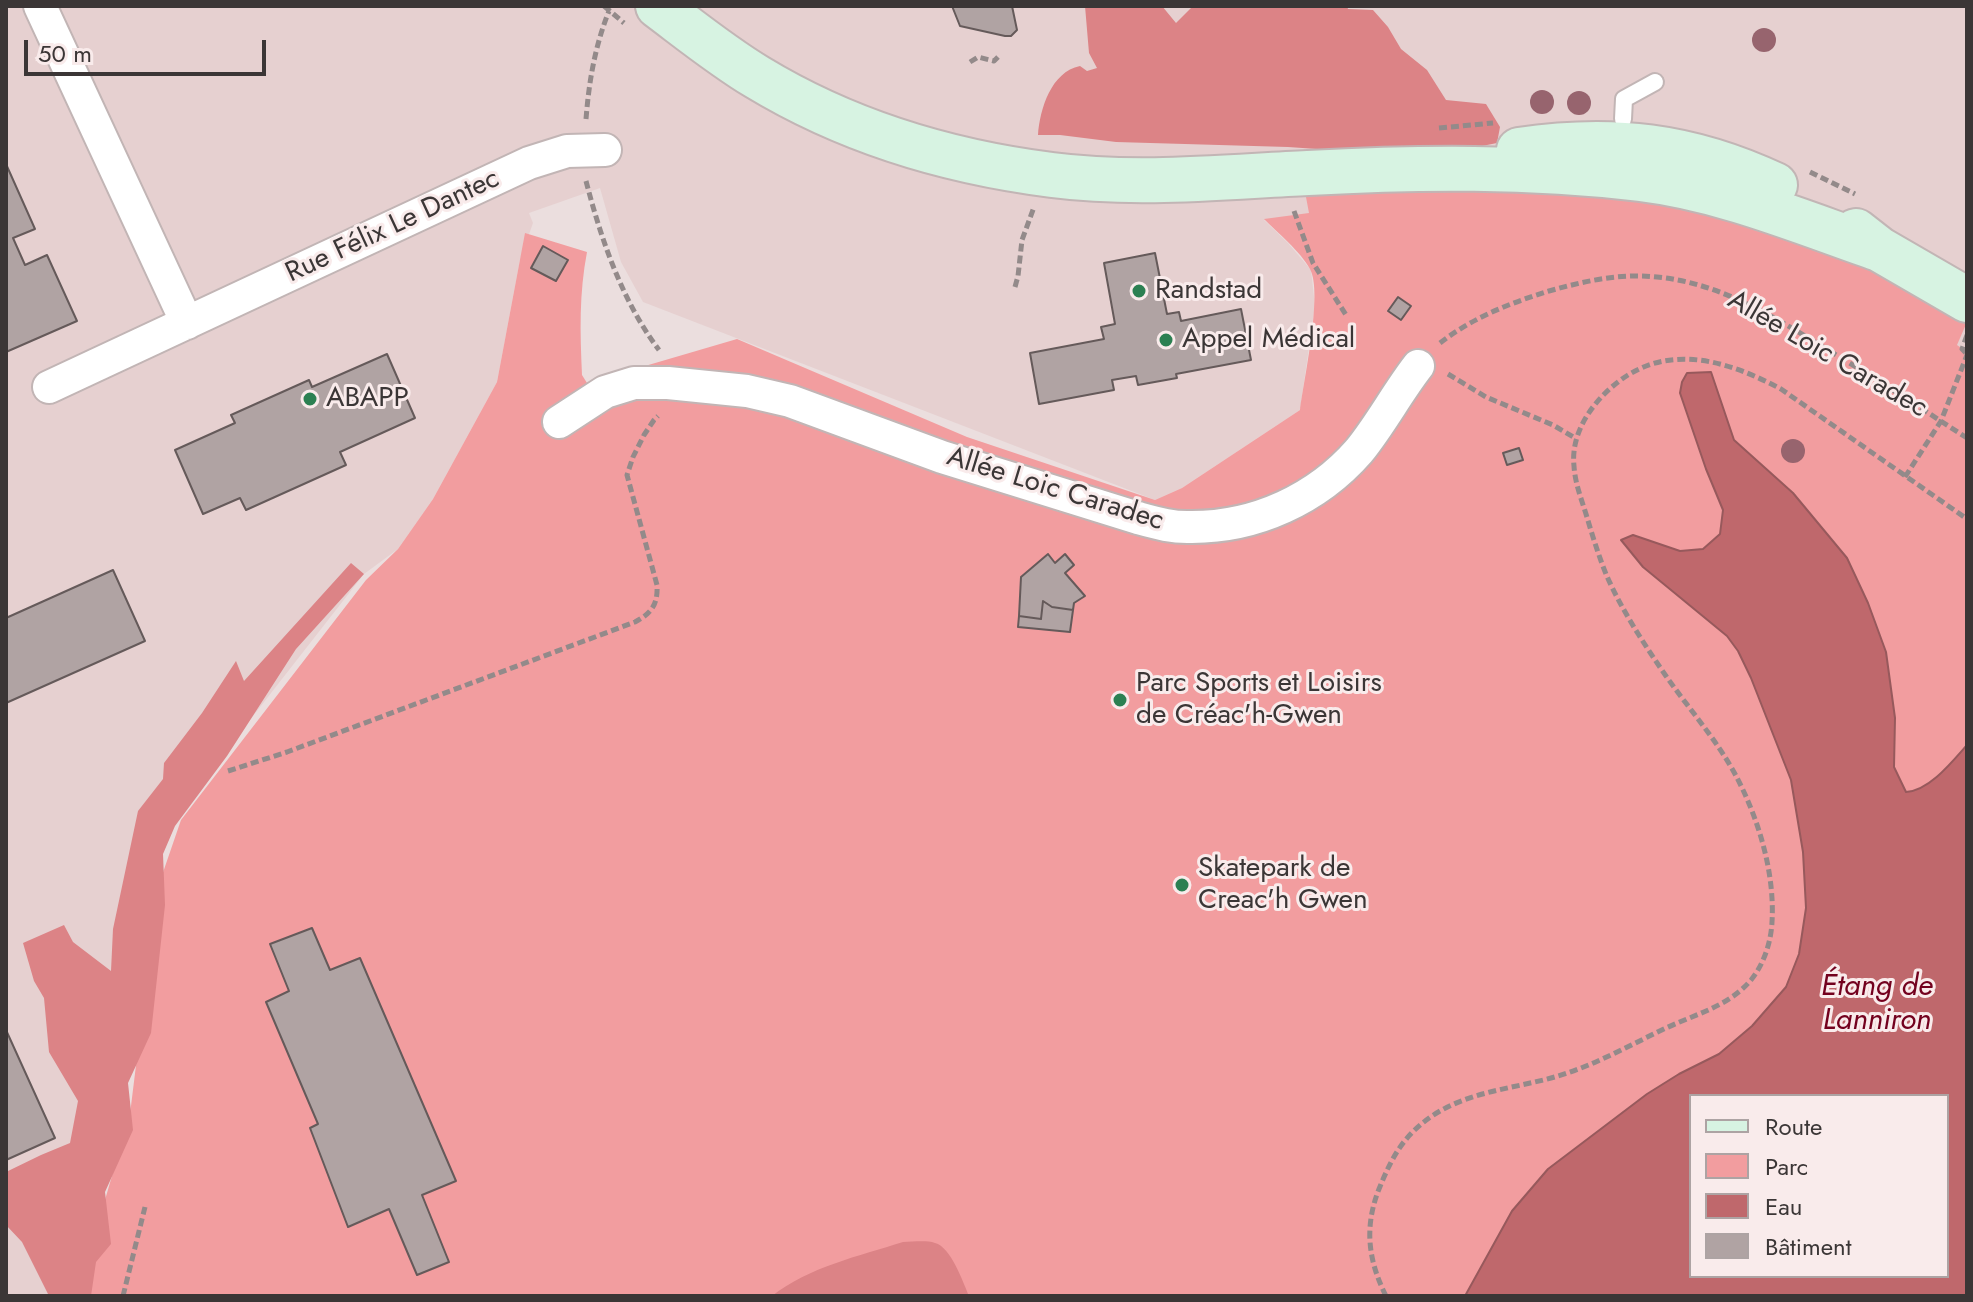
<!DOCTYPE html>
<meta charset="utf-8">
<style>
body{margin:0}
#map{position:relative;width:1973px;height:1302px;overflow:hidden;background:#ebdede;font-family:Jost,sans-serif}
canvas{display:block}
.frame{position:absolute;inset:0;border:8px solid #3b3636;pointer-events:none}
.legend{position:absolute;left:1689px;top:1094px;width:260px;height:184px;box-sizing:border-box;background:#f9ebeb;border:2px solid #ada3a3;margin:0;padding:10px 14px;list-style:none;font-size:24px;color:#3b3636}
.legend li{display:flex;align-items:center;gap:16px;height:40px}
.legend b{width:40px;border:2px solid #ada3a3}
.scale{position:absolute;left:24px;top:40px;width:242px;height:36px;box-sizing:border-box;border:4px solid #3b3636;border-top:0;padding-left:10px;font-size:24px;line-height:28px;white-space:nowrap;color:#3b3636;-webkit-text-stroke:6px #f9ebeb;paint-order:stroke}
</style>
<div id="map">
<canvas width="1973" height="1302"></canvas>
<div class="frame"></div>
<ul class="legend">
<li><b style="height:10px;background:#d7f3e2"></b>Route</li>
<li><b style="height:22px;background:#f29d9f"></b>Parc</li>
<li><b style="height:22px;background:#bf686c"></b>Eau</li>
<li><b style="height:22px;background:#b0a3a3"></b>Bâtiment</li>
</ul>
<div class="scale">50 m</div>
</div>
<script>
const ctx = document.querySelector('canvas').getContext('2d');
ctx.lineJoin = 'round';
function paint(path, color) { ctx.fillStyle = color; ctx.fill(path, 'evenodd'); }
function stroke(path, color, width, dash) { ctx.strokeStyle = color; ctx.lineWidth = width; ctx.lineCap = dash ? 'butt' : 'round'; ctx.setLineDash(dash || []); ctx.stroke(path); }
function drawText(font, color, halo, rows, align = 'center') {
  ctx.font = font + ' Jost,sans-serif'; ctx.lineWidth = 6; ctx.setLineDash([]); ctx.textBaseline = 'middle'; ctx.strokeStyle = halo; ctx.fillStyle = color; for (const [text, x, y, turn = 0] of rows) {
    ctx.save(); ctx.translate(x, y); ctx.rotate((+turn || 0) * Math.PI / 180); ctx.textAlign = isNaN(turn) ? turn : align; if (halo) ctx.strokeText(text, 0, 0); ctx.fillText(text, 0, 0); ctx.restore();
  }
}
const built = new Path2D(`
 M6 6H1967V352L1956 345 1967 322 1264 220 1288 243 1311 270 1315 306 1300 410 1182 488 1155 500 643 302 621 262 600 188 529 213 533 223 520 260 497 382 433 499 398 549 364 574 157 839 48 1296H6Z`);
const green = new Path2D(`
 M1504 183 1683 196 1890 277 1967 322 1957 345 1967 352V1296H77L130 1114 158 887 181 820 366 580 398 549 433 499 497 382 525 233 587 252C579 294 580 332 582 375L587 383 737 339 967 437 1155 500 1182 488 1300 410C1304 379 1323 293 1310 269 1301 252 1277 232 1264 219L1309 213 1306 197 1326 192ZM1691 1096H1947V1276H1691Z`);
const forest = new Path2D(`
 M1085 6H1162L1176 23 1193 6H1347L1348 9 1373 10 1388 27 1401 49 1427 70 1446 100 1486 104 1500 127 1497 143 1477 147 1404 155 1288 147 1116 142 1060 135H1038C1040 109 1051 72 1080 66L1087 71 1097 68 1089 53Z
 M351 563 364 574 296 649 227 756 175 826 163 854 165 905 151 1033 128 1083 133 1130 105 1192 111 1244 96 1262 91 1296H49L22 1242 6 1225V1172L41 1155 70 1143 78 1101 49 1052 44 998 34 981 23 943 64 925 73 942 111 971 113 929 138 811 163 779 164 763 202 713 236 661 244 681Z
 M903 1242C913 1242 926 1240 935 1243 951 1247 963 1282 969 1296H772C809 1267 859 1256 903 1242Z`);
const water = new Path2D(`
 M1711 372 1734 440 1793 493 1847 558 1868 603 1886 652 1895 718 1894 767 1906 792C1929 791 1952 762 1967 745V1296H1465L1512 1211 1548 1169 1647 1094 1679 1074 1719 1054 1752 1026 1786 987 1799 954 1806 908 1803 852 1791 780 1751 678 1738 651 1727 636 1643 567 1621 540 1633 535 1680 551 1703 549 1720 534 1723 510 1706 469 1680 393 1682 382 1687 373ZM1691 1096H1947V1276H1691Z`);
const building = new Path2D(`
 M952 6H1012L1017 30 1011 36H1005L960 26Z
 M6 164 35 229 13 238 25 265 47 255 77 321 6 352Z
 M543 246 568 260 556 281 531 268Z
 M1155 253 1167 314 1179 312 1181 321 1241 309 1251 360 1176 374 1177 378 1138 385 1136 376 1112 380 1114 390 1039 404 1030 353 1104 339 1101 327 1115 324 1104 263Z
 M1398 297 1411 306 1401 320 1388 311Z
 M387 354 415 418 340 452 346 465 246 510 240 498 203 514 175 450 235 423 231 415 309 380 312 387Z
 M1519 448 1523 460 1507 465 1503 453Z
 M1048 554 1055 563 1065 554 1074 565 1065 573 1085 596 1074 603 1073 610 1052 607 1043 601 1041 619 1019 616 1021 577Z
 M113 570 145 641 6 703V618Z
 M1043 601 1052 607 1073 610 1070 632 1018 627 1019 616 1041 619Z
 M312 928 330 970 360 958 456 1181 422 1195 449 1262 417 1275 389 1209 348 1227 310 1128 318 1124 266 1002 289 991 270 944Z
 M6 1030 55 1138 6 1160Z`);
const path = new Path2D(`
 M604 6 624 23
 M970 62 978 57 994 61 998 57
 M586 119C589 81 595 46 609 11
 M1439 128 1493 123
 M1810 172 1855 194
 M586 181C601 239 622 301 659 350
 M1294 211 1313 263 1346 315
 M1015 287 1018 276 1022 240 1034 207
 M1967 335 1962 349 1967 354
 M1440 343C1472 318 1510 303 1549 291 1585 281 1619 273 1657 277 1719 283 1771 315 1823 347 1872 376 1919 407 1967 438
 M1448 374 1486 397 1553 425 1575 438
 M1905 477 1941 421 1967 355
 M228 771 287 752 635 622C652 613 658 604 657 585L627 475 633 457 644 435 654 420 658 416
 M123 1296 145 1207
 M1386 1296C1368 1260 1364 1227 1379 1189 1392 1157 1403 1136 1432 1116 1468 1092 1510 1089 1551 1078 1592 1067 1628 1046 1666 1028 1696 1014 1729 1006 1751 980 1764 964 1771 942 1772 922 1775 872 1758 817 1735 774 1716 739 1689 709 1666 676 1644 644 1621 609 1606 574 1598 554 1592 534 1586 514 1581 498 1575 483 1574 466 1570 429 1598 394 1628 375 1678 344 1734 364 1781 389L1967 519`);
const lane = new Path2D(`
 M1623 119 1624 99 1655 82`);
const street = new Path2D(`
 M40 6 187 323
 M49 387 529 163 567 151 605 150
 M559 422 605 392 634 383H668L747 391 790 401 942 457 1138 518C1156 523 1173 528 1192 527 1256 527 1317 499 1359 451 1381 424 1397 393 1418 366`);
const secondary = new Path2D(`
 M658 6C690 30 722 56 757 77 846 131 949 162 1052 175 1137 186 1223 177 1308 173 1419 167 1529 166 1640 179 1723 189 1801 222 1879 249
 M1519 150C1612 136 1690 145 1775 185
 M1856 231 1879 249 1967 300`);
const trees = [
 [1764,40],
 [1542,102],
 [1579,103],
 [1793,451]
];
const markers = [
 [1139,291,8,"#2c8052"],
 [1166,340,8,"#2c8052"],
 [310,399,8,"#2c8052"],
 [1120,700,8,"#2c8052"],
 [1182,885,8,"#2c8052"]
];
const streetNames = [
 ["Rue Félix Le Dantec",393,227,-25],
 ["Allée Loic Caradec",1827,355,30],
 ["Allée Loic Caradec",1055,490,17]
];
const poiNames = [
 ["Randstad",1155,291],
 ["Appel Médical",1182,340],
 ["ABAPP",326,399],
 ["Parc Sports et Loisirs",1136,684],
 ["de Créac'h-Gwen",1136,716],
 ["Skatepark de",1198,869],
 ["Creac'h Gwen",1198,901]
];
const waterNames = [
 ["Étang de",1877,988],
 ["Lanniron",1877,1022]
];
paint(built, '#e6d0d0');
paint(green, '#f29d9f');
paint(forest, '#dc8386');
paint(water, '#bf686c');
stroke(water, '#97595c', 2);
paint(building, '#b0a3a3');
stroke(building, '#655a5a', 2);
stroke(lane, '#c2b5b5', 20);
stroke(street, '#c2b5b5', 36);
stroke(secondary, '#c2b5b5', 48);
stroke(path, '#938a8a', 5, [8, 4]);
stroke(lane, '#fff', 16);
stroke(street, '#fff', 32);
stroke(secondary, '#d7f3e2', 44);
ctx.fillStyle = '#97646e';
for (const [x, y] of trees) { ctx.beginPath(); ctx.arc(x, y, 12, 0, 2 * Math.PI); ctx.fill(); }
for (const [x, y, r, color] of markers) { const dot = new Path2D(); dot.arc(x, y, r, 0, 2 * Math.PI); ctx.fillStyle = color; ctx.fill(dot); stroke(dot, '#f9ebeb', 3); }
drawText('28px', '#3b3636', '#f9ebeb', streetNames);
drawText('28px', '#3b3636', '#f9ebeb', poiNames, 'left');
drawText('italic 30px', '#73011e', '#f9ebeb', waterNames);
</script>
